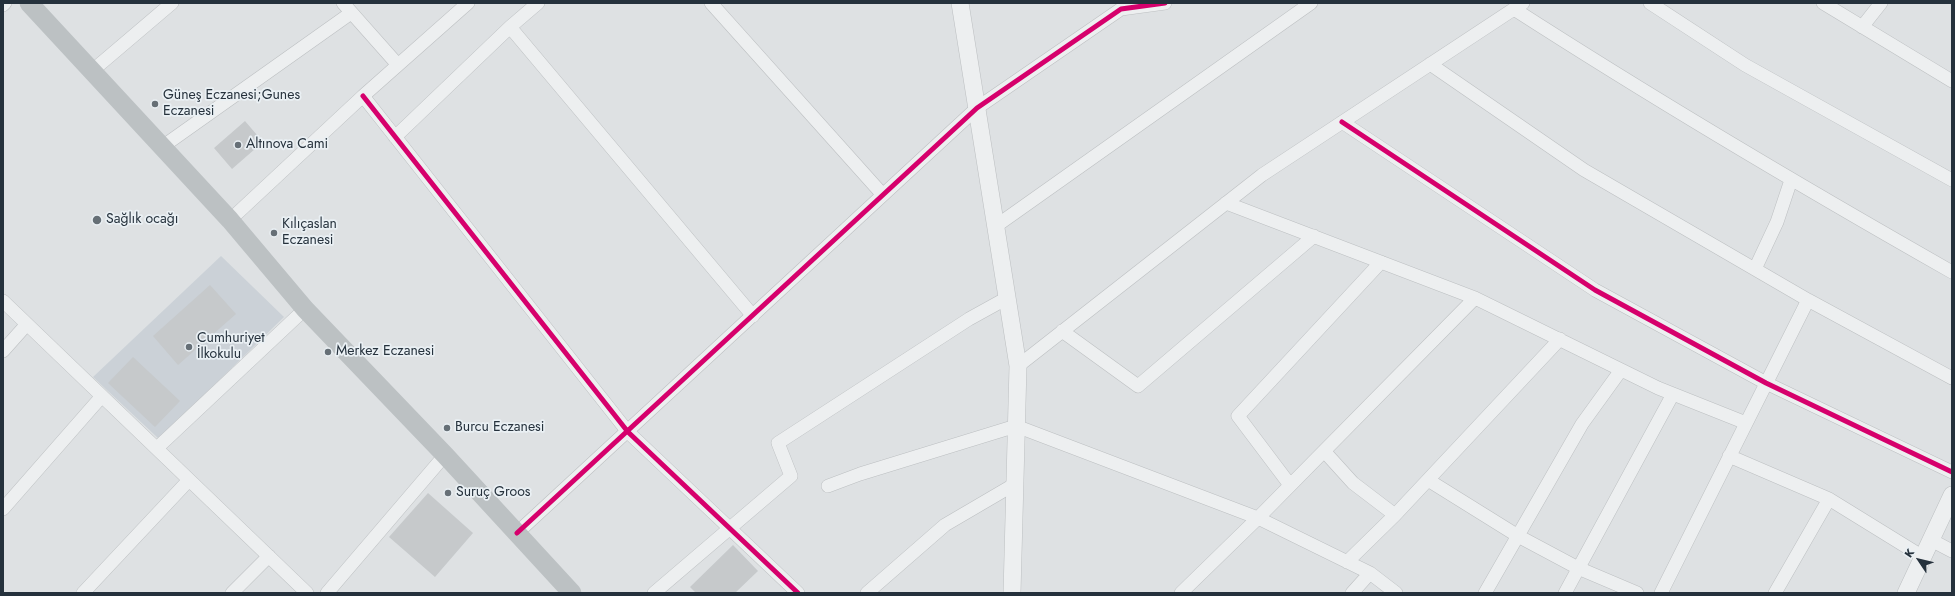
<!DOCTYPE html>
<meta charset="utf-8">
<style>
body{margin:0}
#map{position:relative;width:1955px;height:596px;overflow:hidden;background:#dee1e3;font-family:Jost,sans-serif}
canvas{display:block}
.frame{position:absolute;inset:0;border:4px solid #25313c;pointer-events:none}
.north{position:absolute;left:1899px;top:540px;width:40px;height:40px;-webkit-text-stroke:3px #eaf0f4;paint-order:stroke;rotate:305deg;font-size:11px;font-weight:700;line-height:16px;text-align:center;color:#25313c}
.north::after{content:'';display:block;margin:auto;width:14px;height:18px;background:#25313c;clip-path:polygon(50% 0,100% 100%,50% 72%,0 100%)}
</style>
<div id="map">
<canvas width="1955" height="596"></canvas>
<div class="frame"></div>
<div class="north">K</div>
</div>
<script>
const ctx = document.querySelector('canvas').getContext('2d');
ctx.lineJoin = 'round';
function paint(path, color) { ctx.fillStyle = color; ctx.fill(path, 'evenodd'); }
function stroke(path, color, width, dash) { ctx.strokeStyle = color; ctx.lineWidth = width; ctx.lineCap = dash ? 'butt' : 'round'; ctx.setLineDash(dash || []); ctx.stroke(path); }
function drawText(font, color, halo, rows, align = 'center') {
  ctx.font = font + ' Jost,sans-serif'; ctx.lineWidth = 3.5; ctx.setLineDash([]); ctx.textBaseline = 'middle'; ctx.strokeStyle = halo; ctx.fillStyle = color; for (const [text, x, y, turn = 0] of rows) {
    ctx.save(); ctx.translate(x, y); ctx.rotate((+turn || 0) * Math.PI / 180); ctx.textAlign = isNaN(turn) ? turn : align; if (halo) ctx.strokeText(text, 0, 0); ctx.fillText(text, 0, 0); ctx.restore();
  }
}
const built = new Path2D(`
 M221 256 284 317 159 439 93 377Z`);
const building = new Path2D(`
 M245 121 263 142 232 169 214 148Z
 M210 285 236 314 178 365 153 336Z
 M133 357 180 401 155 427 108 383Z
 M428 493 473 533 435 577 389 537Z
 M733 545 758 571 735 593H696L690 587Z`);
const minor = new Path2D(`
 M343 3 398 65
 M711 3 883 195
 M1650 3 1745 65 1952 180
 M1823 3 1952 81
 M3 5 5 3
 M1514 9C1657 101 1804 188 1952 272
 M510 27 753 316
 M1862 27 1881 3
 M1430 64 1584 170 1808 300 1952 378
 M92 71 172 3
 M363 96 628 432 798 593
 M1342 122 1595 290 1766 383 1952 472
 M395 137 510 27 538 3
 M162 147 351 13
 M1226 203 1475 298 1658 388 1746 423
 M230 220 363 96 468 3
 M996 226 1311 3
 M1755 269 1777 222 1791 180
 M3 301 307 593
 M1062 331 1138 386 1314 236
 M3 351 27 324
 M1018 366 1262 175 1523 3
 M157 448 305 309
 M1324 451 1353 483 1395 515
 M1729 456 1829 499 1923 557
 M1428 480 1518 536 1578 568 1637 593
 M1290 485 1238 416 1381 262
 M828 486 860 474 1016 426 1258 518 1370 573 1396 593
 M3 509 102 396
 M517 533 977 108 1121 9 1165 3
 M1931 540 1952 551
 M1347 562 1395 515 1560 339
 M83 593 189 480
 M232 593 269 556
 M327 593 445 455
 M654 593 791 476 778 443 969 319 1007 298
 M867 593 945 525 1015 484
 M1181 593 1258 518 1475 298
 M1352 593 1370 573
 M1485 593 1582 424 1621 370
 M1565 593 1673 394
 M1661 593 1808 300
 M1775 593 1829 499`);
const tertiary = new Path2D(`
 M960 3 1018 366 1012 593
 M1906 593 1952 495`);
const secondary = new Path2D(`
 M29 3 230 220 305 309 445 455 572 593`);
const cycleway = new Path2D(`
 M363 96 628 432 798 593
 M1342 122 1595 290 1766 383 1952 472
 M517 533 977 108 1121 9 1165 3`);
const markers = [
 [155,104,4,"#666f76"],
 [238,145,4,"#666f76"],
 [97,220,5,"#666f76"],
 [274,233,4,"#666f76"],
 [189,347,4,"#666f76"],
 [328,352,4,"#666f76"],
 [447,428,4,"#666f76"],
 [448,493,4,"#666f76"]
];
const poiNames = [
 ["Güneş Eczanesi;Gunes",163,96],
 ["Eczanesi",163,112],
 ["Altınova Cami",246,145],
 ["Sağlık ocağı",106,220],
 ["Kılıçaslan",282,225],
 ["Eczanesi",282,241],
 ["Cumhuriyet",197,339],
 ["İlkokulu",197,355],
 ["Merkez Eczanesi",336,352],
 ["Burcu Eczanesi",455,428],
 ["Suruç Groos",456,493]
];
paint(built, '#cbd1d7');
paint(building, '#c6c9cb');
stroke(minor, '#bcbfc1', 14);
stroke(tertiary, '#bcbfc1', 18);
stroke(minor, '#edeff0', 13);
stroke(tertiary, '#edeff0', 17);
stroke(secondary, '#bcc1c3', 19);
stroke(cycleway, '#d6006c', 5);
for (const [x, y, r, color] of markers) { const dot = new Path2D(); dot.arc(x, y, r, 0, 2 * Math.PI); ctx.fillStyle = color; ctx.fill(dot); stroke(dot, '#eaf0f4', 1.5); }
drawText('14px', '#25313c', '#eaf0f4', poiNames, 'left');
</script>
